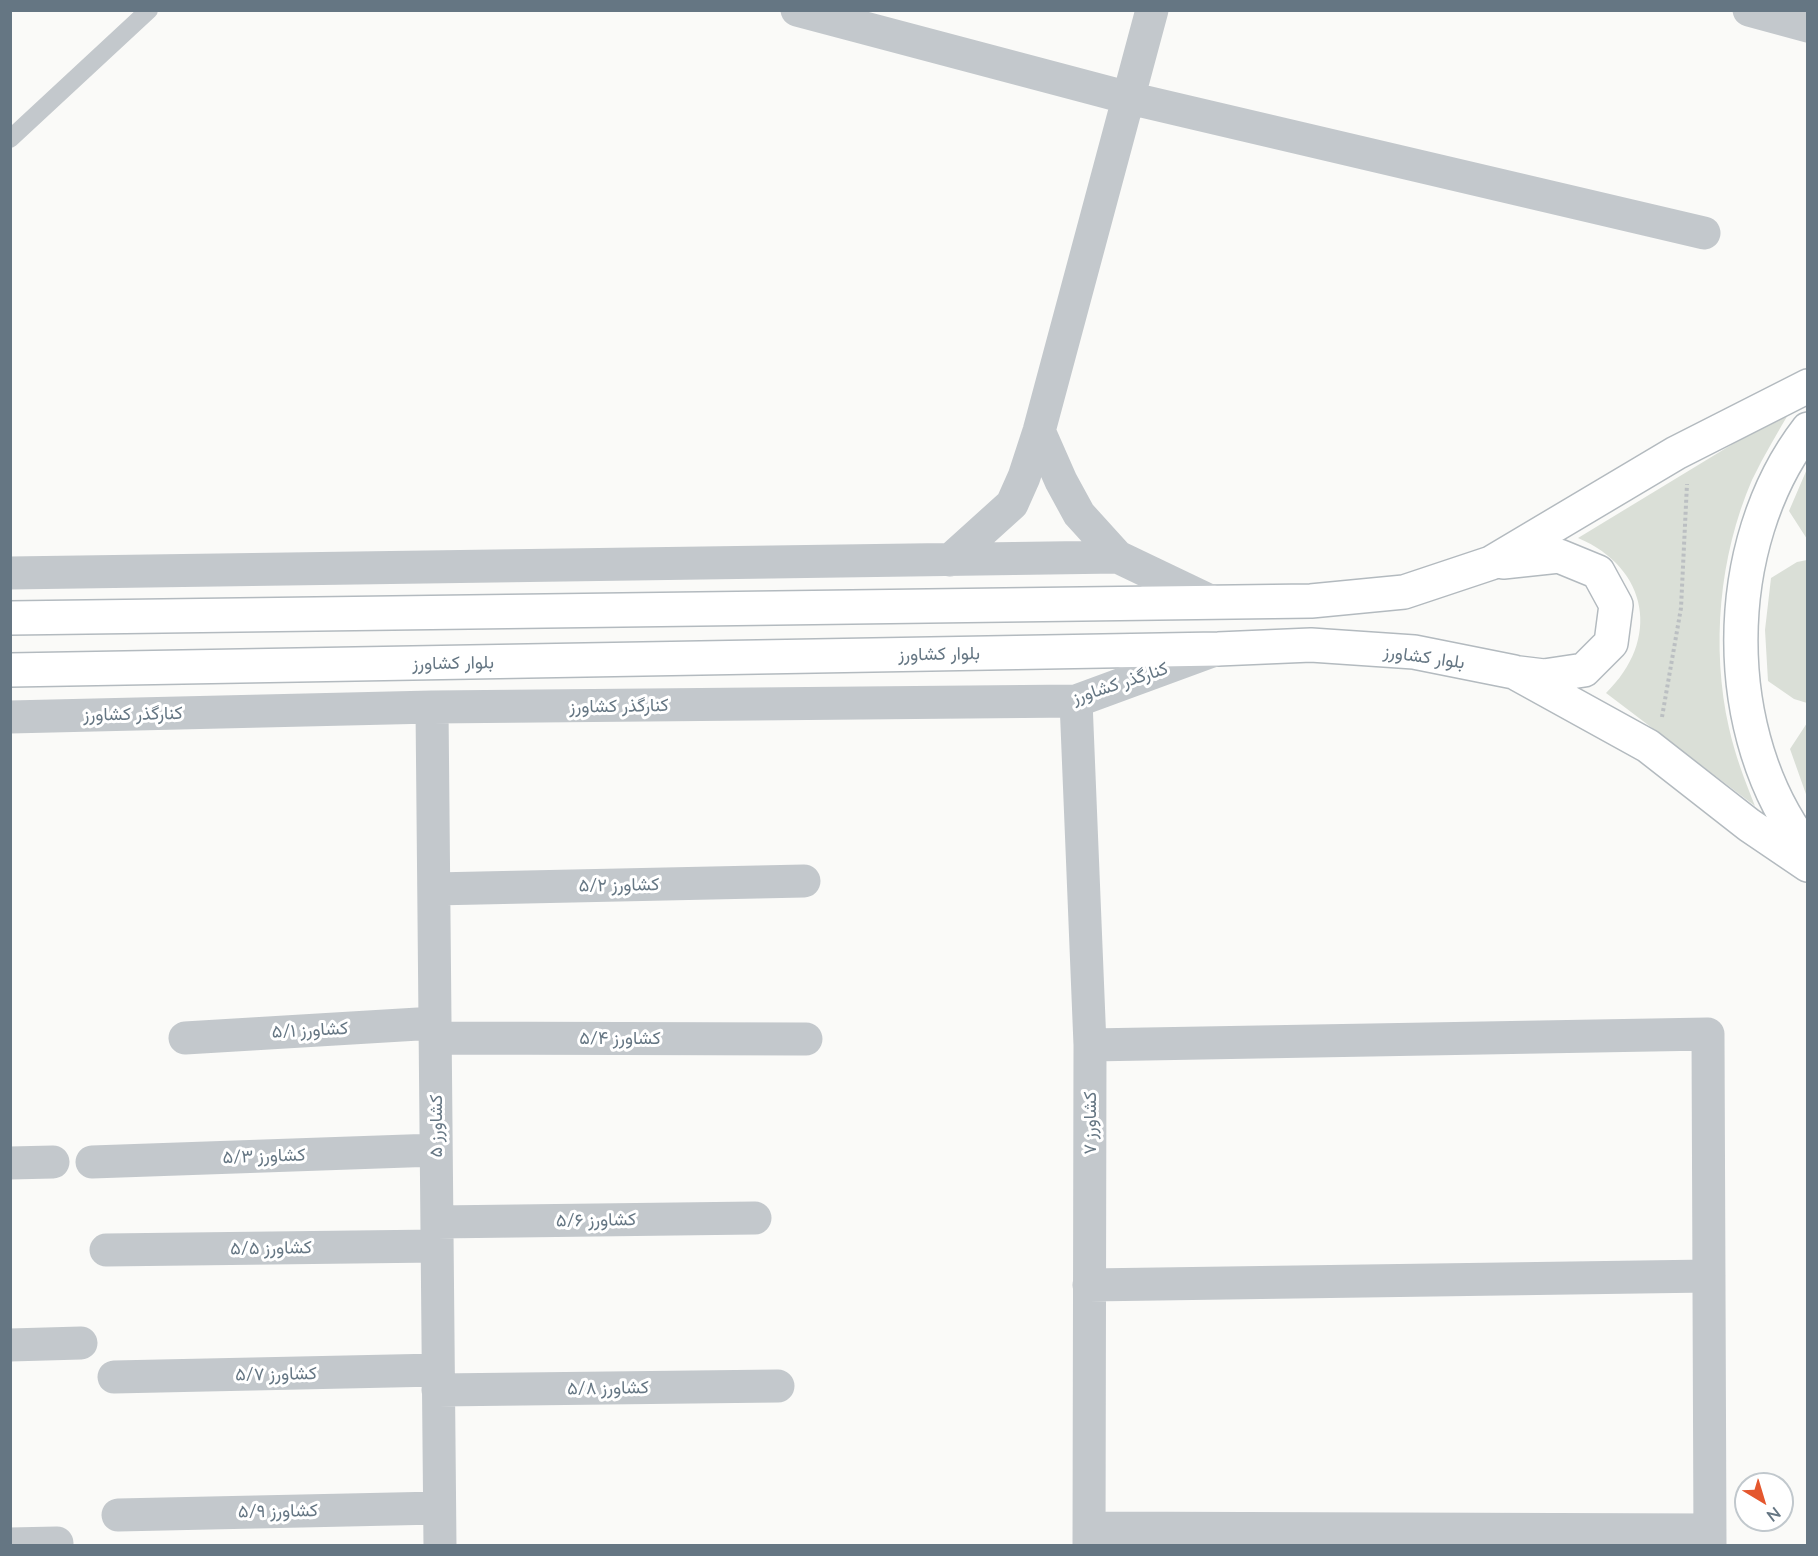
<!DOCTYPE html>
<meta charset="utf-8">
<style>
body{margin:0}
#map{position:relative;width:1818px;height:1556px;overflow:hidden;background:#fafaf8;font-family:Lato,sans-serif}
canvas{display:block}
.frame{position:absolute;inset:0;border:12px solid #657683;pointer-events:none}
.north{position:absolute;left:1734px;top:1472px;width:60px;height:60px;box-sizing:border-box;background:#fff;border:2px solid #c1c8cd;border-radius:50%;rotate:142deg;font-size:16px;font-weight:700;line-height:24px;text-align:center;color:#657683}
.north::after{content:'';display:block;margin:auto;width:21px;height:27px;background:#e4572e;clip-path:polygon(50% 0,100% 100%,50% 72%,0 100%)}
</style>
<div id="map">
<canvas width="1818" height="1556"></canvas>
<div class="frame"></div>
<div class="north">N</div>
</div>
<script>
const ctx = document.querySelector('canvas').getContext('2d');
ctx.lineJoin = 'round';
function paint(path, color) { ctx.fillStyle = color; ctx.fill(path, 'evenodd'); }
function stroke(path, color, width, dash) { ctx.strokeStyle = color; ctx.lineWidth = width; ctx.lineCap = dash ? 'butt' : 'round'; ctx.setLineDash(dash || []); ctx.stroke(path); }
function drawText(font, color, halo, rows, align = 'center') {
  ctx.font = font + ' Lato,Vazirmatn,sans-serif'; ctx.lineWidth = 6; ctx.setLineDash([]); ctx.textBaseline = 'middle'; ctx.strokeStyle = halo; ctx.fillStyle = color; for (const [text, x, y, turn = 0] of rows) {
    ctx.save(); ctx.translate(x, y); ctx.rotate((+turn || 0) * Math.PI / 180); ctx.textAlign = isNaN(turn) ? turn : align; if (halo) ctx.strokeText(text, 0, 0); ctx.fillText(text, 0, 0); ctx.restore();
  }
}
const green = new Path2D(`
 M1792 408C1778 432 1764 455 1752 480 1719 556 1711 647 1729 728 1735 755 1745 781 1755 806L1606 693C1661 640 1649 568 1578 538Z
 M1807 469V539L1789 511Z
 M1807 560H1808L1807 703 1794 699 1768 681 1765 630 1771 578 1797 562Z
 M1807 723V797L1790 749Z`);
const path = new Path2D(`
 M1662 717 1681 608 1687 484`);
const lane = new Path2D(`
 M10 139 149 10`);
const street = new Path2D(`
 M797 10 1129 98 1704 233
 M1749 10 1808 26
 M1039 431 1061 481 1079 514 1118 557
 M950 560 1012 504 1024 477 1039 431 1152 10
 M10 573 1118 557 1210 601
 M1076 701 1090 1045 1089 1546
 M432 707 440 1546
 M10 717 432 707 1076 701 1212 651
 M434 889 804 881
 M185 1038 435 1023
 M435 1038 806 1039
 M1090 1045 1708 1034 1710 1546
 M92 1162 436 1150
 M10 1163 53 1162
 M437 1222 755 1218
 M106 1250 437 1246
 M1089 1285 1709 1276
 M10 1345 81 1343
 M114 1377 438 1370
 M438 1390 778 1386
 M118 1515 439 1508
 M1089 1528 1710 1530
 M10 1544 57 1543`);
const secondary = new Path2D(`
 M1808 429C1719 544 1718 736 1808 850
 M1503 562 1559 556 1598 572 1616 605 1611 643 1584 670 1544 676 1519 673
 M10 618 1311 601 1404 592 1491 563 1676 453 1808 386
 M10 670 1218 649 1311 645 1414 652 1514 672 1648 746 1749 825 1808 865`);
const streetNames = [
 ["بلوار کشاورز",939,654,-1],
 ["بلوار کشاورز",1424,657,8],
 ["بلوار کشاورز",453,663,-1],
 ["کنارگذر کشاورز",1120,683,-18],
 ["کنارگذر کشاورز",619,706,-1],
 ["کنارگذر کشاورز",133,714,-1],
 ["کشاورز ۵/۲",619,885,-1],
 ["کشاورز ۵/۱",310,1030,-3],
 ["کشاورز ۵/۴",620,1038],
 ["کشاورز ۷",1090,1123,-90],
 ["کشاورز ۵",436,1126,-90],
 ["کشاورز ۵/۳",264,1156,-2],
 ["کشاورز ۵/۶",596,1220,-1],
 ["کشاورز ۵/۵",271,1248,-1],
 ["کشاورز ۵/۷",276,1374,-1],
 ["کشاورز ۵/۸",608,1388,-1],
 ["کشاورز ۵/۹",278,1511,-1]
];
paint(green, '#dadfd7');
stroke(secondary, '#b3babf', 36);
stroke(path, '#bbbfc2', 4, [3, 3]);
stroke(lane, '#c3c8cc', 18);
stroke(street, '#c3c8cc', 33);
stroke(secondary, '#fff', 33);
drawText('18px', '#657683', '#fff', streetNames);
</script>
